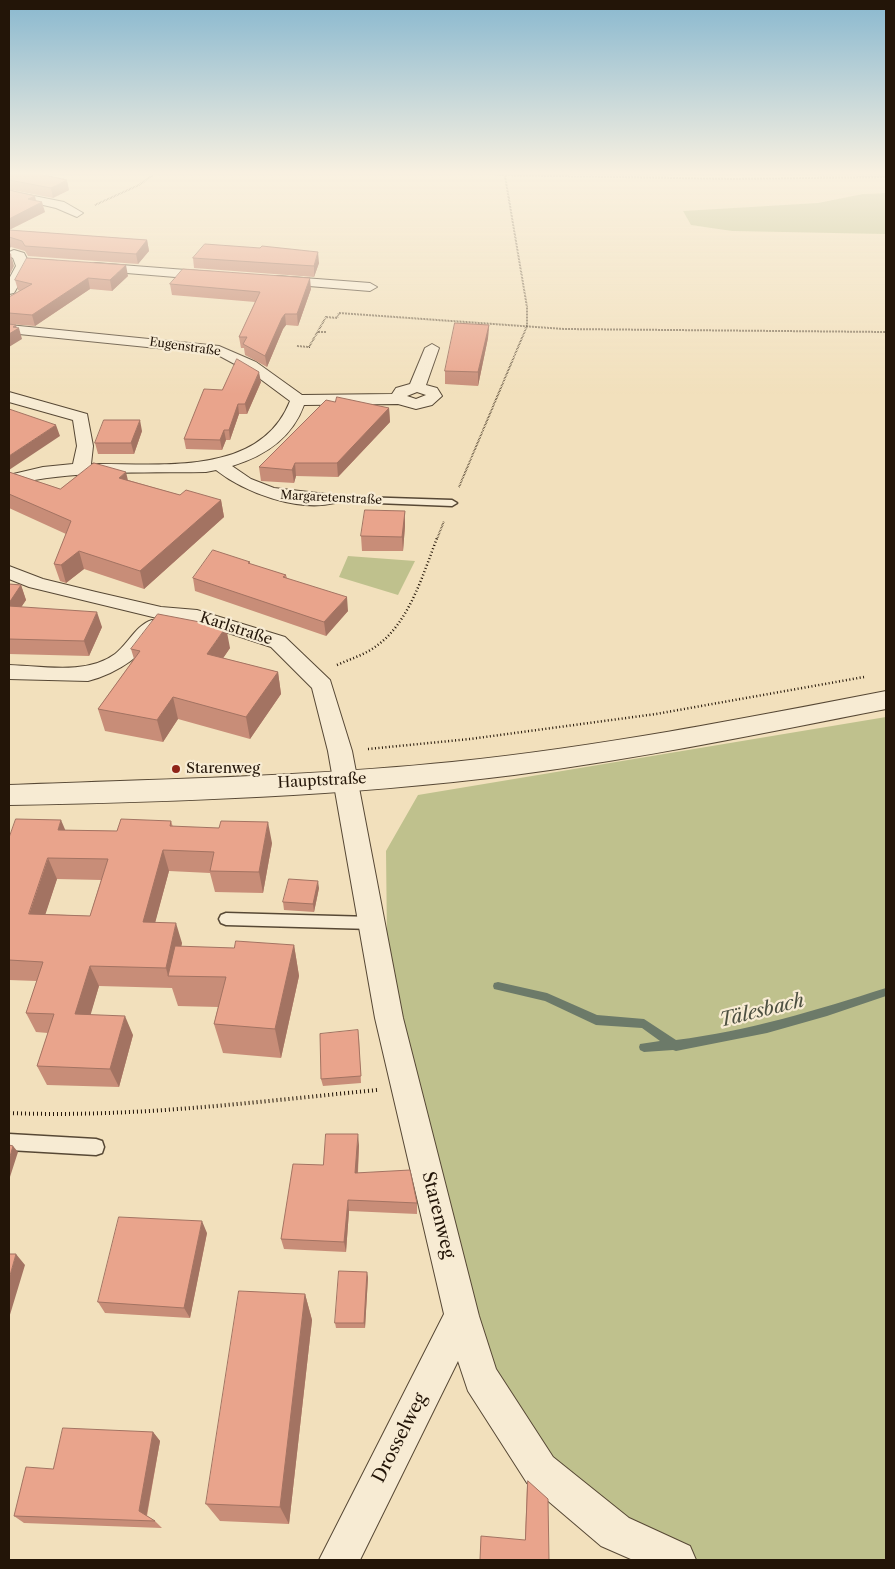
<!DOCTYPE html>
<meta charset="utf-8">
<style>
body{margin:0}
#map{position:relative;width:895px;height:1569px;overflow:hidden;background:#f2e0bc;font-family:"Libre Caslon Text",serif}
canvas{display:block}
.frame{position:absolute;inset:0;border:10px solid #231508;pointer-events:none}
</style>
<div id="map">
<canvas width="895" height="1569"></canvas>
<div class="frame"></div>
</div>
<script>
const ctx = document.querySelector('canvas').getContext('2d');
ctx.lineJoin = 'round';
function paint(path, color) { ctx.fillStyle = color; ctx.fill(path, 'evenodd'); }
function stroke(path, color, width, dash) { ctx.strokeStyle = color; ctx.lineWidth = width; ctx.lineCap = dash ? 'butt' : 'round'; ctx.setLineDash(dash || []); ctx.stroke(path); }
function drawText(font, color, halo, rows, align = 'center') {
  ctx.font = font + ' "Libre Caslon Text",serif'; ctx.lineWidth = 4.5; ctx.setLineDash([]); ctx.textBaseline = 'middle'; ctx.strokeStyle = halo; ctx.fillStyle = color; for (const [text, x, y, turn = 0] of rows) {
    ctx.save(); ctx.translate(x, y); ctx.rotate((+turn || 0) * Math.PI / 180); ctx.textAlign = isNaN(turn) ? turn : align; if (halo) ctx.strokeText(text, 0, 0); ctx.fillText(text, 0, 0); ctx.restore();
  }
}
const green = new Path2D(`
 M886 193V234L732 231 691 225 683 211 818 203 863 194Z
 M348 556 415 561 398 595 339 577Z
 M886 717V1560H668L614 1535 476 1378 388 1031 386 851 418 795Z`);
const stream = new Path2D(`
 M498 982 547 993 597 1015 644 1019 676 1040C748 1031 817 1010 886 988V996L827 1016 767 1033 676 1051 673 1050 644 1052 640 1050 639 1047 640 1044 660 1041 642 1028 596 1025 545 1001 494 989 493 986 494 983Z`);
const pathFar2 = new Path2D(`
 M448 174 732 179 886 177
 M95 205 139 185 154 174
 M318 332H327
 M297 346 309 347 326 317 337 318 339 313 564 329 886 332
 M459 487 527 326V307L505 176
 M437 539 444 521`);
const pathFar1 = new Path2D(`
 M337 665C350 659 364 655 375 647 409 624 423 574 437 538
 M368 749 470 739 656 714 864 677`);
const path = new Path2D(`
 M9 1113C132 1118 254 1102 377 1090`);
const service = new Path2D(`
 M329 496 452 500 457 503 452 506 326 501V497Z
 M226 913 372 917 377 919 379 923 377 927 372 929 226 925 221 923 219 919 221 915Z
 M9 1134 96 1139 102 1141 104 1147 102 1153 96 1155 9 1150Z`);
const minor = new Path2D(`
 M9 191 64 202 83 213 77 217 56 208 9 197Z
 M14 250 24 253 27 259 57 261 64 265 57 269 29 267 14 293 9 294V279L16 266 13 258 9 256V252Z
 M95 263 212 272 219 276 212 280 90 270 88 267 90 264Z
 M277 276 370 283 377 287 370 291 272 283 270 280Z
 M9 325 219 346 256 362 302 395 392 394 396 388 410 384 425 348 432 344 439 348 426 385 437 388 442 396 432 405 416 409 398 404 304 405C292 438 265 456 232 466L251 479 274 488 335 495 338 499 335 503C298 512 245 493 216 470L206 472C140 473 73 470 9 485V475L43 467 73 464 77 446 73 420 9 402V392L87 414 93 446 91 464C157 463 260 478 290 401L255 375 216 354 9 333ZM417 392 426 395 416 399 407 396Z
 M9 566 43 579 96 592 161 607 197 610 285 637 330 680 352 751 403 1018 479 1316 496 1369 553 1457 629 1518 690 1546 696 1560H633L601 1546 527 1483 468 1391 458 1361 360 1560H319L444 1314 375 1018 328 751 312 688 271 647 195 622 161 619 29 587 9 579Z
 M152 620 159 622 162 627C145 654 119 673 88 681L9 679V665C42 666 87 675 115 654 128 644 136 625 152 620Z`);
const tertiary = new Path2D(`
 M886 691V709C763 733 639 759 514 775 347 796 177 802 9 805V785C157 779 305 777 452 762 598 747 742 719 886 691Z`);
const wall = new Path2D(`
 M9 174 69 190 53 198 12 190 36 201 45 212 9 230 147 240 149 251 138 264 28 256 25 251 11 247 9 248Z
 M193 258 319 263 314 277 194 268Z
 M128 276 112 291 90 289 35 326 9 324V297L20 291 18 290 15 280Z
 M170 284 311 289 298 326 286 325 283 329 267 367 245 355 244 348H241L239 337 255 302 172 295Z
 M489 325 488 338 478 386 445 384V371Z
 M261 382 247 414H239L230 440H226L222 450 186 449 184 439 222 390Z
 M335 402 389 408 390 422 338 477 296 476 294 483 261 481 259 467Z
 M142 431 134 454H98L95 443Z
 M9 472 60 489 128 480 180 495 221 500 224 517 144 589 84 569 66 583 60 581 54 564 66 534 9 508Z
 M405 511V526L403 551H362L361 536Z
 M250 562V564L286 575 287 578 348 611 326 636 195 591 193 578Z
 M9 584 21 585 26 600 21 607 102 627 89 656 9 654Z
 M230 648 223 658 278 672 281 694 250 739 178 719 163 742 105 731 98 709 134 659 131 649Z
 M171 821 173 827 272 843 263 893 215 892 210 873 169 871 155 922 182 943 181 947 234 948 294 945 299 976 281 1058 223 1053 214 1024 218 1007 178 1006 172 988 99 986 90 1015 133 1035 119 1087 47 1085 37 1066 48 1033 36 1032 26 1013 37 981 9 980V838L66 830 117 831ZM57 879 101 880 90 916 45 914Z
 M319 888 314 912 284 910 283 902Z
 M359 1038 361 1083 323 1086 321 1079Z
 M359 1145 358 1173 417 1203V1214L349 1211 346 1252 284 1249 281 1239 323 1165Z
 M207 1233 190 1318 105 1313 98 1302Z
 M368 1277 365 1328H336L335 1323Z
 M305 1294 312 1320 289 1524 220 1521 206 1504Z
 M153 1432 160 1441 147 1516 155 1521 162 1528 24 1523 14 1516 53 1469Z
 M528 1481 549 1560 525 1540 527 1485Z`);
const shadedWall = new Path2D(`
 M67 180 69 190 53 198 51 188Z
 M35 196 37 205 42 202 45 212 9 230V219L28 199Z
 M9 238 11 247 9 248Z
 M147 240 149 251 138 264 136 254Z
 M318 252 319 263 314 277V266Z
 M11 255 14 266 9 276V259Z
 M126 265 128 276 112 291 110 280Z
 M88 278 90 289 35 326 32 315Z
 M310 278 311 289 298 326 297 314Z
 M285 314 286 325 283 329 267 367 265 356 282 318Z
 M16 325 17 329 19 328 22 339 9 347V334L13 327Z
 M489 325 488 338 478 386V372Z
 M259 372 261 382 247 414 245 404Z
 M238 404 239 414 230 440 229 430Z
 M389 408 390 422 338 477 337 463Z
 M140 420 142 431 134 454 131 443Z
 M56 425 60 436 9 470V456Z
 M224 430 226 440 222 450 220 440Z
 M295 463 296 476 294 483 292 470Z
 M126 472 130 489 119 478Z
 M221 500 224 517 144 589 140 571Z
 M405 511V526L403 551 402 537Z
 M79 551 84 569 66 583 61 565Z
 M21 585 26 600 12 621 9 613V603Z
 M347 597 348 611 326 636 324 622Z
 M97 612 102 627 89 656 84 641Z
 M226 627 230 648 211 676 207 654Z
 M278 672 281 694 250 739 246 717Z
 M173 697 178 719 163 742 157 720Z
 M61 820 70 841 58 830Z
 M268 822 272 843 263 893 259 872Z
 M163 850 169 871 150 942 143 922Z
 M48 858 57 879 39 934 29 914Z
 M318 881 319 888 314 912 313 904Z
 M176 923 182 943 175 976H168L166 968Z
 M294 945 299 976 281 1058 275 1029Z
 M90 966 99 986 85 1034 75 1014Z
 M125 1016 133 1035 119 1087 110 1069Z
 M358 1134 359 1145 357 1184 355 1173Z
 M13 1146 18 1152 9 1180V1160Z
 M348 1200 349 1211 346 1252 344 1242Z
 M202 1221 207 1233 190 1318 184 1308Z
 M16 1254 25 1265 9 1318V1279Z
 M367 1272 368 1277 365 1328 364 1323Z
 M305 1294 312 1320 289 1524 280 1507Z
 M153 1432 160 1441 146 1518 139 1511Z`);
const building = new Path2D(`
 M9 174H39L67 180 51 188 9 180Z
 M9 190 35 196 28 199 42 202 9 219Z
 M9 230 147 240 136 254 25 246 22 241 9 237Z
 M205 244 260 248 262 246 318 252 314 266 193 258Z
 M9 252 11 255 9 259Z
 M27 258 126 265 110 280 88 278 32 315 9 313V297L32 284 15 280Z
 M183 269 310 278 297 314H285L282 318 265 356 243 344 247 337H239L260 292 170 284Z
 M455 323 489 325 478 372 445 371Z
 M9 324 16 325 13 327 19 328 9 334Z
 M237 359 259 372 245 404H238L229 430H224L220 440 184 439 204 389 222 390Z
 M337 397 389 408 337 463H295L292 470 259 467 326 400 335 402Z
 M9 409 56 425 9 456Z
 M104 420H140L131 443H95Z
 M94 463 126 472 119 478 180 495 186 490 221 500 140 571 79 551 61 565 54 564 71 521 9 494V472L60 489Z
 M365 510 405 511 402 537 361 536Z
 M213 550 250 562 248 563 286 575 283 577 347 597 324 622 193 578Z
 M9 584 21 585 9 603Z
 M9 606 97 612 84 641 9 639Z
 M158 614 226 627 207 654 278 672 246 717 173 697 157 720 98 709 140 651 131 649Z
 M16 819 61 820 58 830 117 831 121 819 171 821 170 826 219 828 221 821 268 822 259 872 210 871 214 852 163 850 143 922 176 923 166 968 90 966 75 1014 125 1016 110 1069 37 1066 54 1014 26 1013 43 962 9 960V838ZM48 858 108 859 90 916 29 914Z
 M289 879 318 881 313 904 283 902Z
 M236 941 294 945 275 1029 214 1024 226 977 168 976 175 946 234 948Z
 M358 1030 361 1076 321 1079 320 1034Z
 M326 1134H358L355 1173 410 1170 417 1203 348 1200 344 1242 281 1239 293 1164 323 1165Z
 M9 1145 13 1146 9 1160Z
 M119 1217 202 1221 184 1308 98 1302Z
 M9 1254H16L9 1279Z
 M339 1271 367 1272 364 1323H335Z
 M239 1291 305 1294 280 1507 206 1504Z
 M63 1428 153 1432 139 1511 155 1521 14 1516 26 1467 53 1469Z
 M528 1481 548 1499 549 1560H480L481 1536 525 1540Z`);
const markers = [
 [176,769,5,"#8f2418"]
];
const farStreetnames = [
 ["Eugenstraße",185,347,8],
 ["Margaretenstraße",331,498,3]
];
const streetNames = [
 ["Karlstraße",236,629,18],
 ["Hauptstraße",322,781,-3]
];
const poiNames = [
 ["Starenweg",186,769]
];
const nearStreetnames = [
 ["Starenweg",438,1215,76],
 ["Drosselweg",400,1438,-63]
];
const nearWaternames = [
 ["Tälesbach",762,1011,-14]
];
paint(green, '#bfc18d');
paint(stream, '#6c7a69');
stroke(service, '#574835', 3);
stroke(minor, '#574835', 2);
stroke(tertiary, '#574835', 2);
stroke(pathFar2, '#231508', 2, [0.5, 1]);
stroke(pathFar1, '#231508', 2.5, [1, 2.5]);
stroke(path, '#231508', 4, [1, 3]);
paint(service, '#f7ebd3');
paint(minor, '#f7ebd3');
paint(tertiary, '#f7ebd3');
paint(wall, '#c88d78');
paint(shadedWall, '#a37362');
paint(building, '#e9a48c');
stroke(building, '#a37362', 1);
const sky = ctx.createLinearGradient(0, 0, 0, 394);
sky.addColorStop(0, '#89b8cf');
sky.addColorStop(0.44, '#f9f1e1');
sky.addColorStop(1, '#f9f1e100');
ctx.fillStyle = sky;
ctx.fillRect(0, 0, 895, 394);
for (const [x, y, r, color] of markers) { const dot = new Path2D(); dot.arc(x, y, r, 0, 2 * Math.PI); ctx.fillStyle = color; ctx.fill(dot); stroke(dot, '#f7ebd3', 2); }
drawText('12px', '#231508', '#f7ebd3', farStreetnames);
drawText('15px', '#231508', '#f7ebd3', streetNames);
drawText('15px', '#231508', '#f7ebd3', poiNames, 'left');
drawText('18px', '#231508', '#f7ebd3', nearStreetnames);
drawText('italic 19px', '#4d5041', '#f7ebd3', nearWaternames);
</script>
